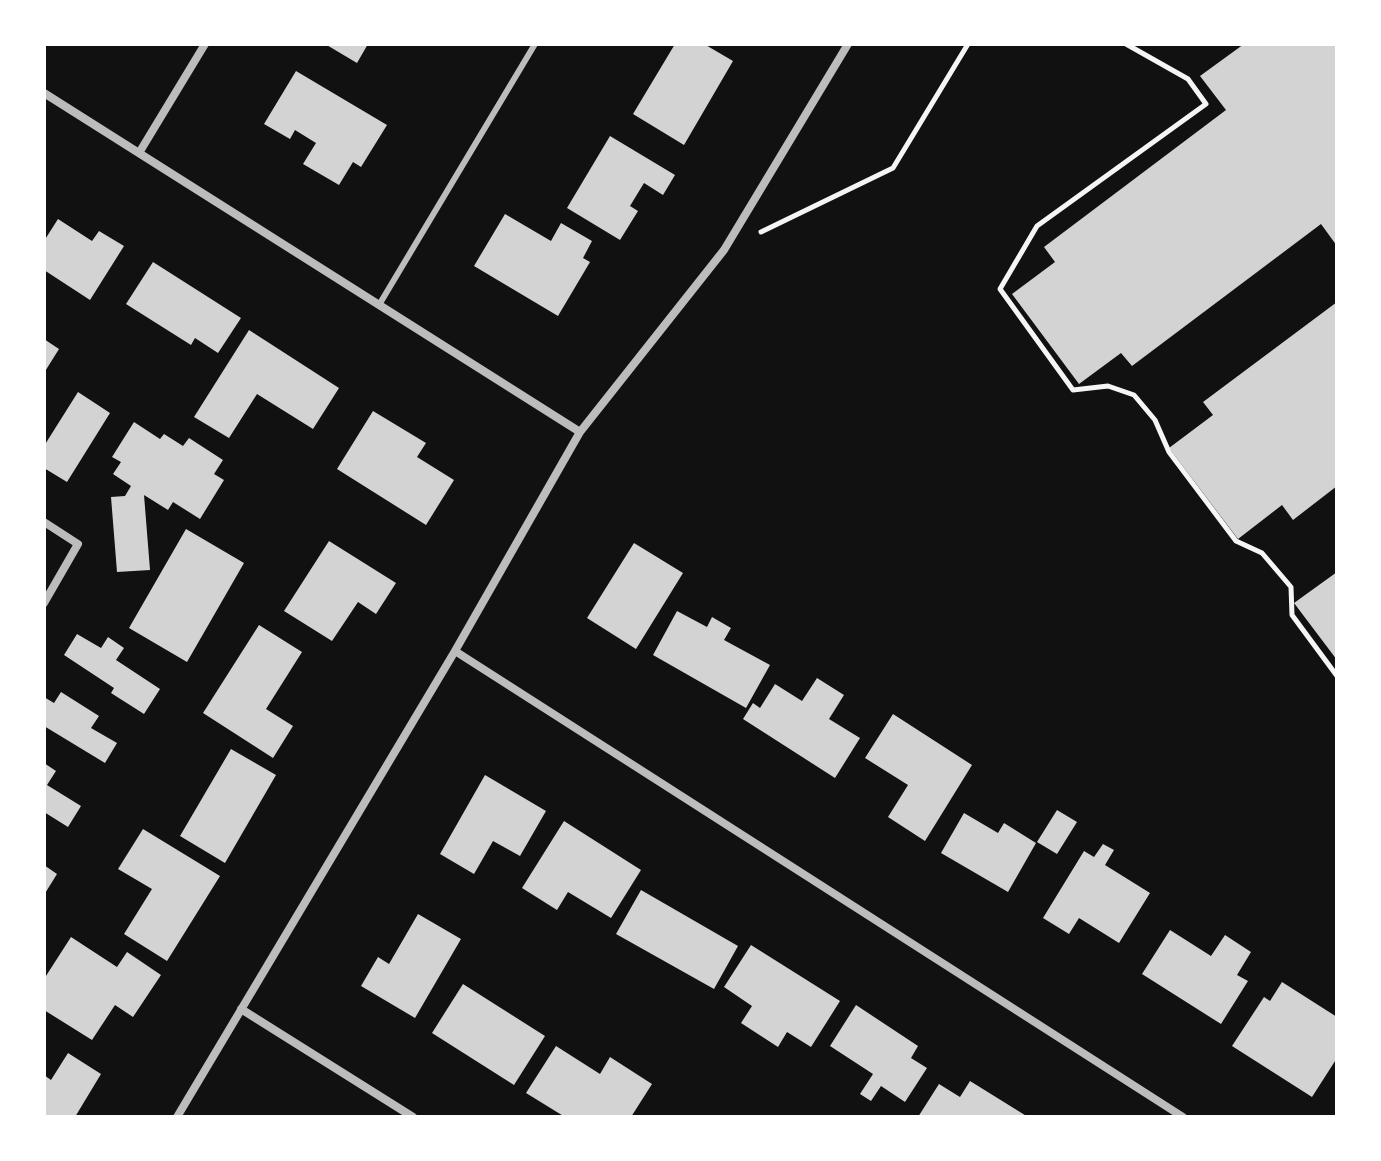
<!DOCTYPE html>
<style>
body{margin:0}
#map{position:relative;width:1381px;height:1161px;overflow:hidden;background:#111;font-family:Lora,serif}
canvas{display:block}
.frame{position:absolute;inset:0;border:46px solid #fff;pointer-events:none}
</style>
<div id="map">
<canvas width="1381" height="1161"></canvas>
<div class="frame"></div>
</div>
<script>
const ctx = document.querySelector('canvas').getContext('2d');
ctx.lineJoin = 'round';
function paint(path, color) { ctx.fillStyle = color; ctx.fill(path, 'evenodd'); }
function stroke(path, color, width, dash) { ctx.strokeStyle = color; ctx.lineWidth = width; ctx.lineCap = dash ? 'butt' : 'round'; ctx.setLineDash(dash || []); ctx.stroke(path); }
const building = new Path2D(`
 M325 44H368L357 63Z
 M675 44H704L733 61 684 145 633 114Z
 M1244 44H1337V246L1321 224 1132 366 1121 353 1079 384 1012 294 1055 262 1044 247 1226 110 1200 76Z
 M296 71 387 125 361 167 353 162 339 185 303 164 316 143 295 130 290 139 264 124Z
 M610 136 675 175 663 195 644 183 630 206 638 211 620 240 567 208Z
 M505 214 551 241 561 223 592 241 583 258 590 262 558 316 474 266Z
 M58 219 92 241 99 231 124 246 90 300 44 270V241Z
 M153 262 241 318 218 353 195 338 191 345 126 304Z
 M1337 302V486L1293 520 1282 505 1238 539 1169 448 1213 415 1203 402Z
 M249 330 339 388 313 429 257 394 229 438 194 417Z
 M44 339 59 349 44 373Z
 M78 392 110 413 67 482 44 468V446Z
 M373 411 426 443 417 457 454 480 426 525 337 469Z
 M134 422 160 439 164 434 183 446 189 438 223 460 214 474 224 480 200 519 173 502 168 510 144 495 150 570 117 572 111 497 125 496 131 486 113 474 121 462 112 457Z
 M186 529 244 563 187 662 129 628Z
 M329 541 396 583 376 614 358 602 332 641 284 611Z
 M634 543 683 573 636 649 587 618Z
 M1337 572V660L1294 603Z
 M677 611 707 627 712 617 731 628 724 640 770 665 746 708 653 655Z
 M259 625 302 652 266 709 293 726 273 758 203 713Z
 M77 634 101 648 108 637 124 648 116 660 160 689 144 714 111 693 114 688 64 655Z
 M817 678 844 695 829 719 860 738 835 778 743 719 753 703 760 708 775 684 802 701Z
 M61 692 99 716 91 728 117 743 105 763 44 726V697L54 703Z
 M893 714 972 765 925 841 888 817 908 785 865 758Z
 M231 749 276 775 225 863 180 836Z
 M44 763 56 771 47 785 81 806 68 827 44 812Z
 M485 775 546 811 520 856 493 841 474 874 440 854Z
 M1057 810 1077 822 1057 854 1037 842Z
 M964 813 998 833 1004 823 1036 843 1008 892 941 853Z
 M564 821 641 870 611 918 568 892 557 910 522 888Z
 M143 829 220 876 167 961 124 934 152 889 118 869Z
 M1103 844 1114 850 1105 865 1150 893 1119 943 1079 918 1069 934 1043 918 1084 851 1094 857Z
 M44 865 57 874 44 895Z
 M641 890 738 946 714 989 616 934Z
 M418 914 461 939 415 1018 361 986 378 957 389 964Z
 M1170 930 1211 956 1225 935 1251 952 1237 975 1248 981 1221 1024 1142 974Z
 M71 937 117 967 127 952 161 975 133 1017 115 1005 92 1040 44 1010V979Z
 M751 945 840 1001 811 1047 787 1032 778 1047 741 1023 752 1006 724 987Z
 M1282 982 1337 1017V1058L1312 1097 1232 1046 1264 997 1270 1001Z
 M463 984 545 1036 514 1085 432 1033Z
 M856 1005 918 1046 911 1058 927 1068 905 1102 881 1086 871 1101 860 1094 873 1074 830 1046Z
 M556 1046 600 1074 610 1057 652 1084 631 1117H565L526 1093Z
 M68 1053 101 1074 75 1117H44V1075L51 1080Z
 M970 1081 1028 1117H918L939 1084 960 1097Z`);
const path = new Path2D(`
 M1126 44 1188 79 1206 104 1037 226 1000 289 1073 390 1108 386 1134 395 1155 420 1169 452 1236 541 1262 553 1291 587 1292 615 1337 676
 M761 232 893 168 968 44`);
const service = new Path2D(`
 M379 305 535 44`);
const minor = new Path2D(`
 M44 93 580 432
 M139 153 205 44
 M44 522 78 544 44 603
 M455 651 1183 1117
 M241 1009 413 1117
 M177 1117 455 651 580 432 724 250 848 44`);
paint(building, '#d3d3d3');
stroke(path, '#f5f5f5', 5);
stroke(service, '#bcbcbc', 6);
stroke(minor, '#bcbcbc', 8);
</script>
